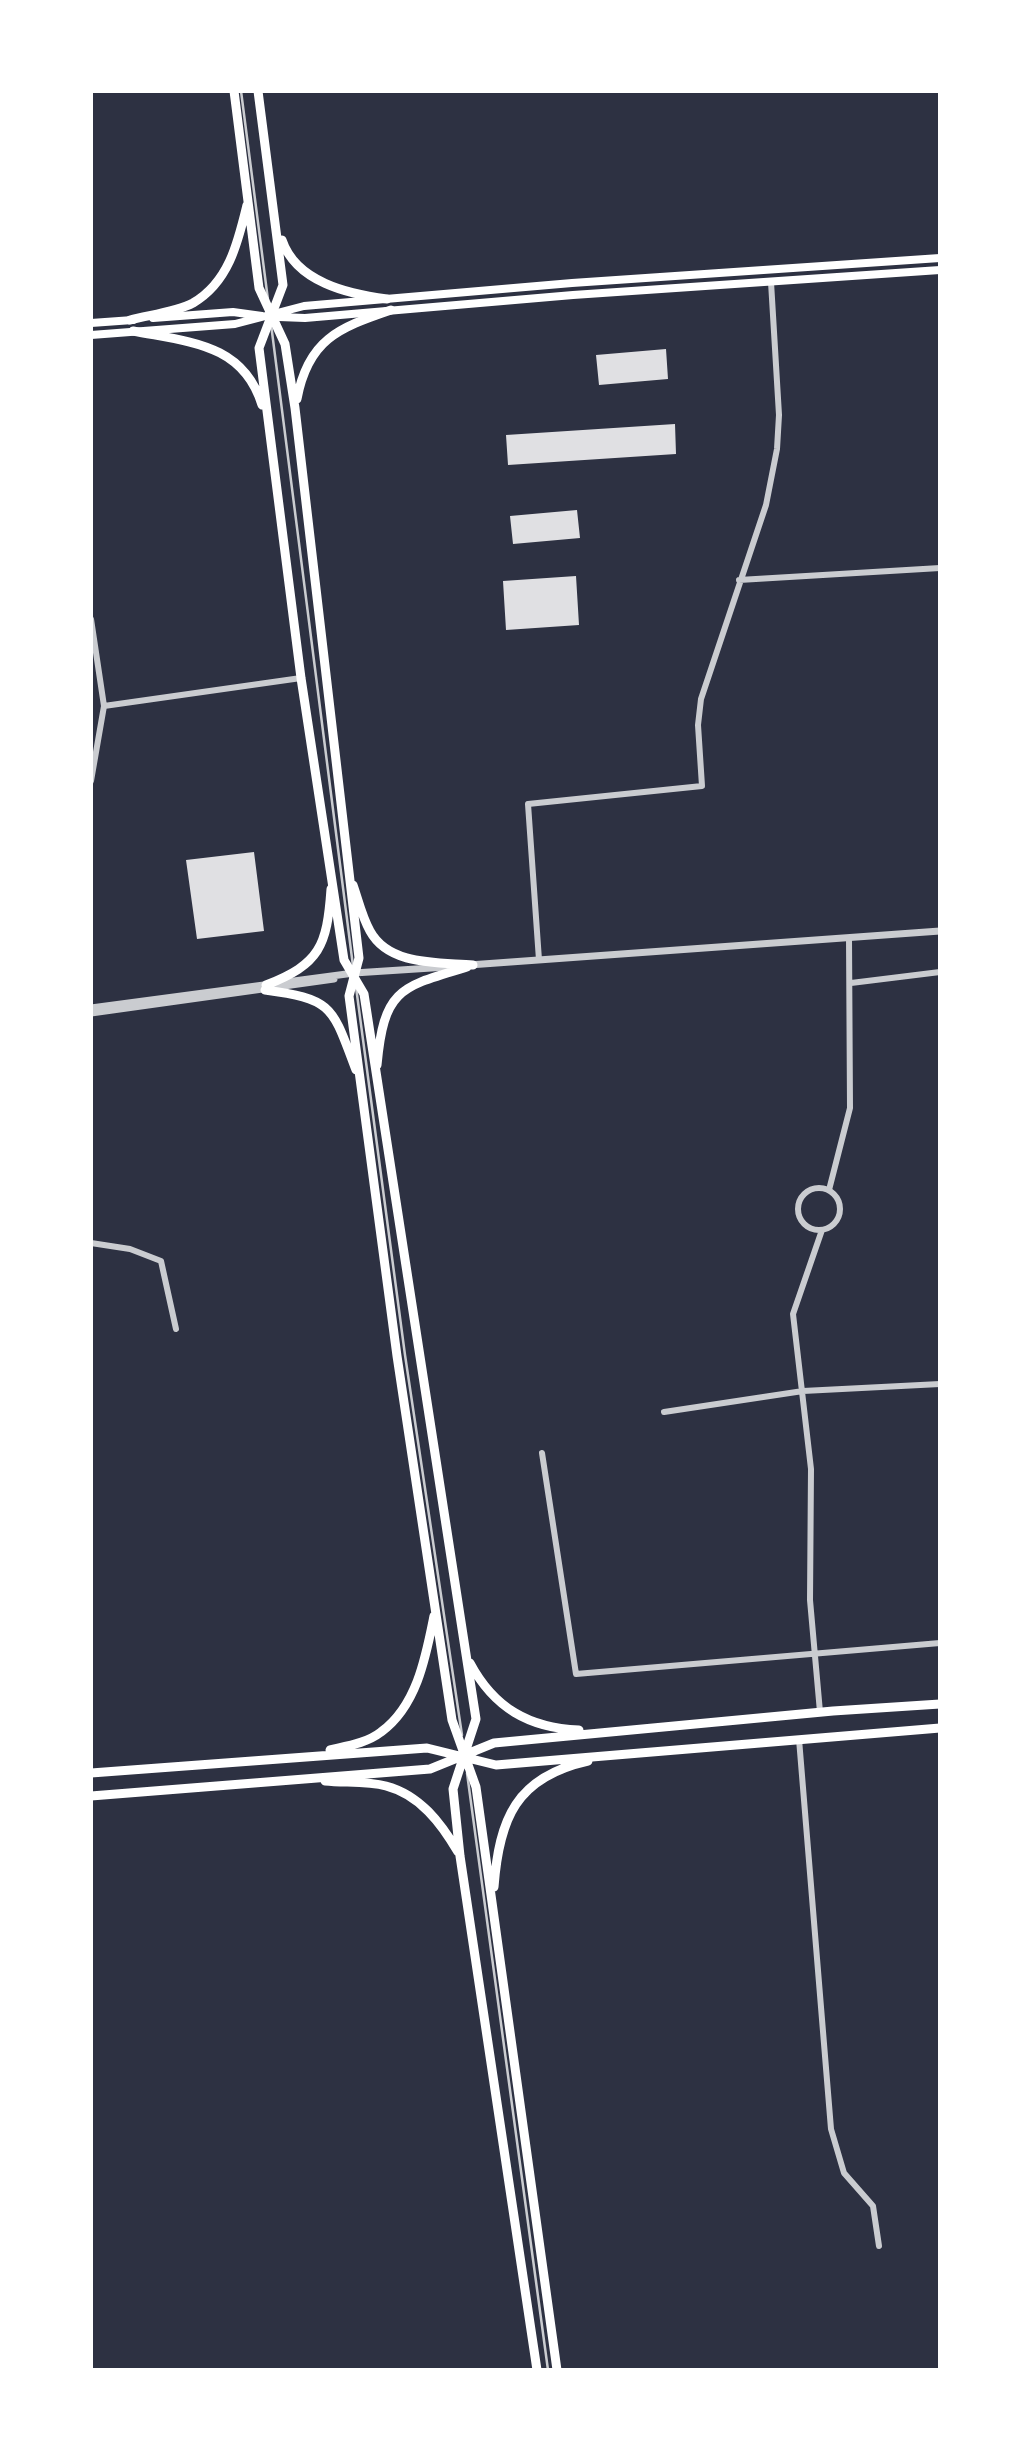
<!DOCTYPE html>
<style>
body{margin:0}
#map{position:relative;width:1031px;height:2461px;overflow:hidden;background:#2d3142;font-family:"Sofia Sans Condensed",sans-serif}
canvas{display:block}
.frame{position:absolute;inset:0;border:93px solid #fff;pointer-events:none}
</style>
<div id="map">
<canvas width="1031" height="2461"></canvas>
<div class="frame"></div>
</div>
<script>
const ctx = document.querySelector('canvas').getContext('2d');
ctx.lineJoin = 'round';
function paint(path, color) { ctx.fillStyle = color; ctx.fill(path, 'evenodd'); }
function stroke(path, color, width, dash) { ctx.strokeStyle = color; ctx.lineWidth = width; ctx.lineCap = dash ? 'butt' : 'round'; ctx.setLineDash(dash || []); ctx.stroke(path); }
const building = new Path2D(`
 M666 349 668 379 599 385 596 355Z
 M675 424 676 454 508 465 506 435Z
 M577 510 580 538 513 544 510 516Z
 M576 576 579 625 506 630 503 581Z
 M254 852 264 931 197 939 186 860Z`);
const service = new Path2D(`
 M241 91 268 300
 M271 324 353 966
 M356 987 405 1355 462 1735
 M467 1773 548 2370`);
const minor = new Path2D(`
 M739 580 940 568
 M91 619 104 706 91 781
 M104 706 301 678
 M539 960 528 804 702 786 698 725 701 699 766 505 777 449 779 415 771 282
 M851 983 940 972
 M798 1209a21 21 0 1 1 42 0a21 21 0 1 1-42 0Z
 M829 1190 850 1108 849 938
 M91 1243 130 1249 161 1261 176 1329
 M664 1412 803 1391 940 1384
 M542 1453 576 1674 940 1643
 M820 1712 810 1600 811 1469 793 1314 822 1230
 M799 1739 831 2129 844 2173 873 2206 879 2246`);
const tertiary = new Path2D(`
 M469 965 940 931
 M91 1008 354 973 447 967
 M91 1013 334 979`);
const secondary = new Path2D(`
 M279 317 305 318 573 295 940 270
 M153 318 233 312 262 316
 M91 323 133 320
 M91 335 235 324 304 306 572 283 940 258`);
const primary = new Path2D(`
 M234 91 259 288 285 344 295 408 359 958 349 996 397 1356 452 1720 476 1787 557 2370
 M258 91 283 285 259 348 301 678 344 960 364 994 476 1719 453 1789 460 1856 537 2370
 M282 240C296 282 348 294 387 299
 M130 320C149 315 176 312 193 303 229 282 238 242 247 205
 M133 331C188 342 243 343 262 405
 M297 399C308 340 338 328 391 310
 M353 885C358 899 362 917 370 931 389 966 438 962 473 965
 M266 985C320 964 327 946 331 889
 M265 990C334 999 332 1007 356 1070
 M377 1065C384 989 400 987 467 967
 M470 1663C494 1708 529 1728 579 1730
 M330 1750C347 1746 367 1743 381 1732 417 1706 426 1656 434 1616
 M91 1773 427 1748 496 1765 940 1728
 M325 1781C345 1783 367 1781 386 1786 420 1795 441 1823 458 1852
 M91 1796 430 1769 494 1743 833 1711 940 1704
 M494 1887C499 1819 516 1777 588 1761`);
paint(building, '#e0e0e3');
stroke(service, '#caccd0', 2.5);
stroke(minor, '#caccd0', 6);
stroke(tertiary, '#caccd0', 7);
stroke(secondary, '#fff', 8);
stroke(primary, '#fff', 9);
</script>
